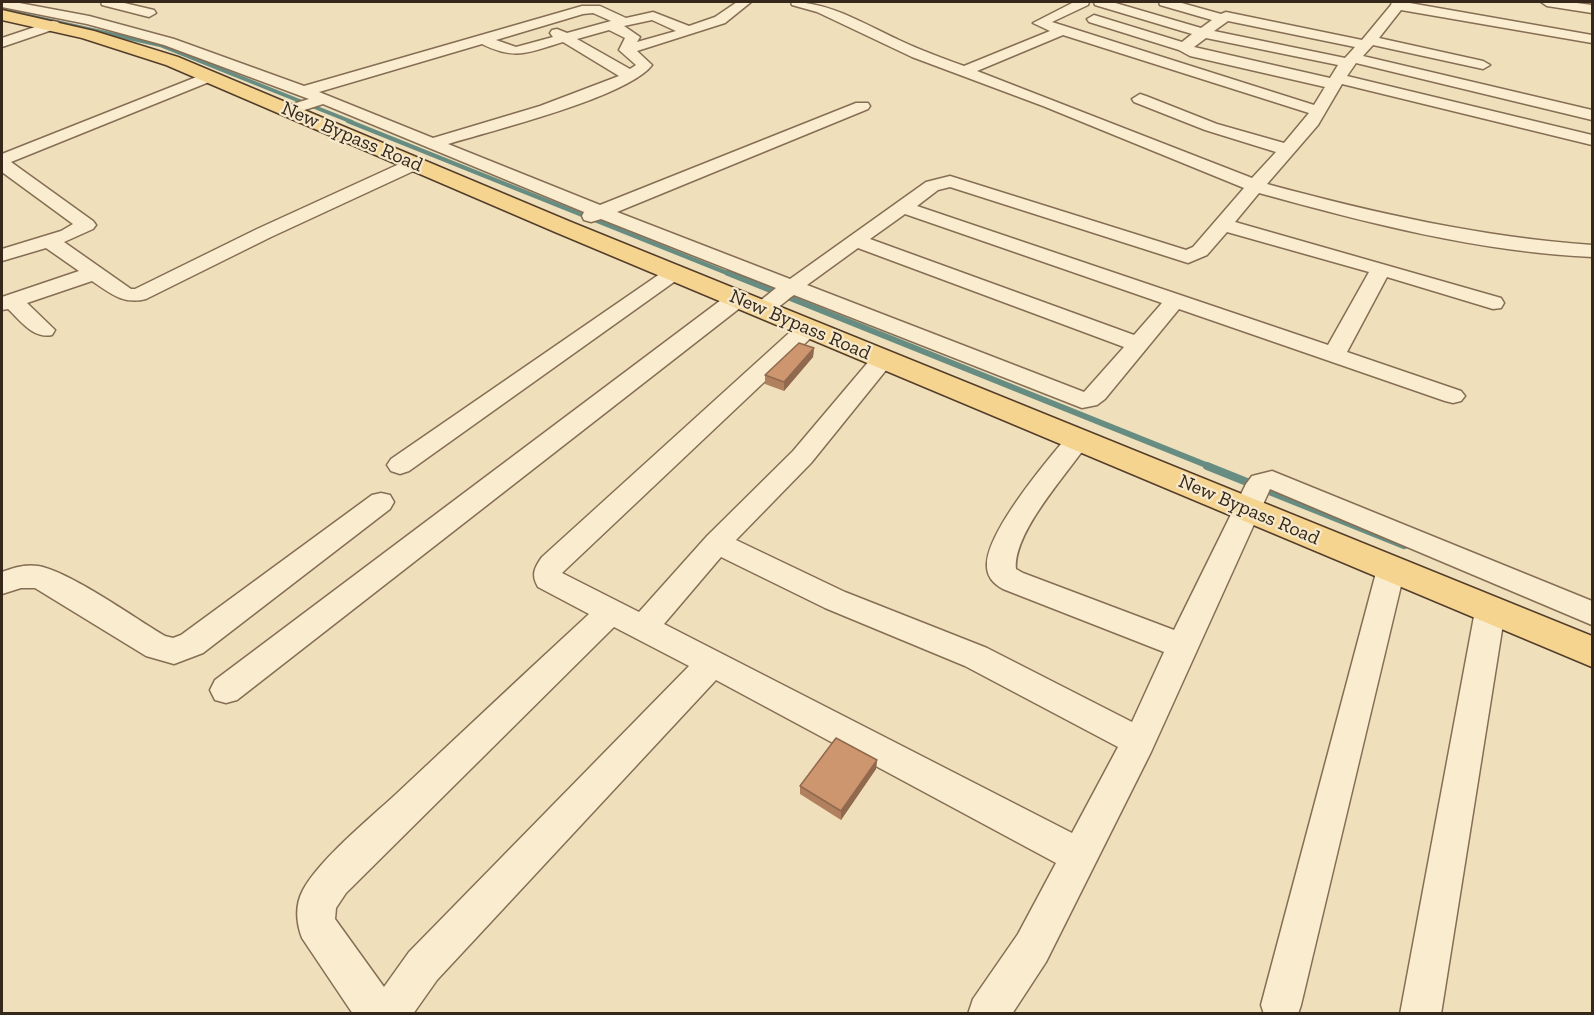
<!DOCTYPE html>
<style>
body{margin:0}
#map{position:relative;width:1594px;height:1015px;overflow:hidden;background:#efdfbb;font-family:"Zilla Slab",serif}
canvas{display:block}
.frame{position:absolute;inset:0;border:3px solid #35271a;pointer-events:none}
</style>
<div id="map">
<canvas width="1594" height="1015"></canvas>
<div class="frame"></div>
</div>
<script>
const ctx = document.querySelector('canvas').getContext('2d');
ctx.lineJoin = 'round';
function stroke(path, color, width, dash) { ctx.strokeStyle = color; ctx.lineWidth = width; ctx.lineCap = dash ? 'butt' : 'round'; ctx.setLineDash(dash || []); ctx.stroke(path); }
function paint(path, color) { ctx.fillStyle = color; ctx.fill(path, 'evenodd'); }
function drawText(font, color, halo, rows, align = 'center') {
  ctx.font = font + ' "Zilla Slab",serif'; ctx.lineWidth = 4.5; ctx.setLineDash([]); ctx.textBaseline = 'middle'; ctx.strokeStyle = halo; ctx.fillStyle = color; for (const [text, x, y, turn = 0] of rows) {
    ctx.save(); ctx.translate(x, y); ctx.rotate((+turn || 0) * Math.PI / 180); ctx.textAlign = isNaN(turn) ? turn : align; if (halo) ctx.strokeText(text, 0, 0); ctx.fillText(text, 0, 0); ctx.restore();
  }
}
const streamFar3 = new Path2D(`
 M2 10 160 45 352 122`);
const streamFar2 = new Path2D(`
 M348 121 732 275`);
const streamFar1 = new Path2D(`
 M728 273 1211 467`);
const stream = new Path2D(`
 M1207 466 1404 545`);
const minor = new Path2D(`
 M2 2H14L89 16 174 39 304 86 582 6H600L626 18 653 12 689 26 715 17 737 2H751L725 23 637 51 652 65C628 97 491 131 448 144L600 205 856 103H868L870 106 868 109 617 212 790 279 926 182 950 176 1186 250 1193 247 1244 188 1043 106 912 57 817 12 792 5 791 2C830 2 864 24 899 40 920 50 942 58 964 66L1050 31 1033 23 1074 2H1089L1088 5 1052 22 1314 105 1325 87 1190 56 1179 50 1089 22 1087 19 1094 15 1182 42 1192 34 1095 5 1094 2H1112L1201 28 1212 20 1160 5 1159 2H1178L1221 14 1226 12 1362 40 1391 5 1392 2H1404L1592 35V43L1401 10 1379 38 1483 61 1490 65 1483 69 1373 45 1363 56 1592 110V120L1356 63 1347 76 1592 135V145L1342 84 1318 125 1267 184C1374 213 1481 237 1592 245V257C1479 252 1368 223 1259 193L1235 222 1501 298 1504 303 1501 308 1493 309 1387 277 1347 352 1461 391 1465 396 1461 401 1453 403 1445 401 1179 309 1105 399 1097 405 1082 408 794 295C781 304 770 318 753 314L750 309 776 288 601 219 591 222 584 220 582 216 584 212 323 104 289 115 283 113 281 110 283 107 309 99 164 45 87 24 2 7ZM593 13 611 21 567 33 557 29 552 30 550 33 553 37 516 47 496 40 583 14ZM652 20 676 31 637 42 640 37 624 26ZM1228 21 1355 47 1345 58 1214 31ZM609 30 625 38 619 50 636 65 630 69 577 39ZM1063 35 1309 113 1284 143 1217 124 1146 96 1140 94 1132 99 1134 102 1205 130 1276 152 1252 178 977 71ZM1206 38 1338 65 1330 78 1194 47ZM563 42 619 76 540 106 433 138 319 92 482 44C516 61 529 52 563 42ZM950 187 1188 263 1207 255 1227 232 1369 272 1328 345 917 206 938 190ZM905 214 1162 303 1134 335 870 239ZM858 248 1124 347 1084 392 807 285Z
 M101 2H120L154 10 156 13 149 17 102 5Z
 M1541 2H1569L1592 5V13L1547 6Z
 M53 21 58 22 60 25 58 28 2 47V38Z
 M209 72 217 77 214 80 11 162 93 221 96 225 93 229 64 242 131 289H135L257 229 408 160H420L423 164 420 168 271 237 146 299C123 305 110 293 92 281L27 303 55 330 52 335C33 339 21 321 8 309L2 310V297L79 271 46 248 2 261V249L61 231 73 224 2 172V154Z
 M674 267 681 269 684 273 681 277 409 471 400 474 391 471 387 465 391 459 667 269Z
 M737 293 745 294 748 299 745 304 237 700 226 703 215 700 210 690 215 680 729 294Z
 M808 321 816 323 819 328 816 333 562 573 639 612 707 536 793 451 875 354 883 352 891 354 894 359 891 364 811 463 736 540 845 592 987 648 1132 722 1164 652 1003 589C992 583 986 575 987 563 989 531 1040 469 1061 444 1069 433 1073 430 1087 433L1091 439C1070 471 1013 531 1016 569L1023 573 1174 630 1246 484 1252 476 1272 471 1592 601V625L1270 489 1151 752 1046 962 1012 1014H968L973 999 1018 934 1056 863 716 680 437 980 413 1014H353L302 938C296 922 295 905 303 890 319 860 369 819 395 795 460 734 524 674 589 614L538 587C531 575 534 568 542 557L800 323ZM721 557 825 608 965 666 1118 747 1072 833 664 624ZM614 627 689 666 409 952 384 987 335 919 336 908 346 893Z
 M381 493 390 495 394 502 390 509 203 653 174 664 146 656 35 588H21L2 594V572C13 568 25 564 38 566 69 571 136 619 165 636L173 638 181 635 372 495Z
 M1391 558 1401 561 1405 569 1301 1005 1298 1014H1264L1261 1005 1377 569 1381 561Z
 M1490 599 1501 603 1505 611 1441 1014H1400L1475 611 1479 603Z`);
const major = new Path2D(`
 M2 10 94 31 178 57 571 222 1592 636V667L555 232 166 65 82 38 2 20Z`);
const wall = new Path2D(`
 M814 348 813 357 784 391 765 384V375Z
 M877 760 876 769 841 820 800 794V786Z`);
const shadedWall = new Path2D(`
 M814 348 813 357 784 391V382Z
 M877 760 876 769 841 820V811Z`);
const building = new Path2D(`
 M799 343 814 348 784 382 765 375Z
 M836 738 877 760 841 811 800 786Z`);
const streetNames = [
 ["New Bypass Road",352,137,23],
 ["New Bypass Road",800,325,23],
 ["New Bypass Road",1249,510,23]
];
stroke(streamFar3, '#678d83', 4);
stroke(streamFar2, '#678d83', 4.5);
stroke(streamFar1, '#678d83', 6);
stroke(stream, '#678d83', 8);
stroke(minor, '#866e55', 3);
stroke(major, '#533d2a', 3);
paint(minor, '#faecce');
paint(major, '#f5d490');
paint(wall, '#b1815f');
paint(shadedWall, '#90694e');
paint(building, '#ce966f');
stroke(building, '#90694e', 1.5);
drawText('20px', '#35271a', '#f6e9cb', streetNames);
</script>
